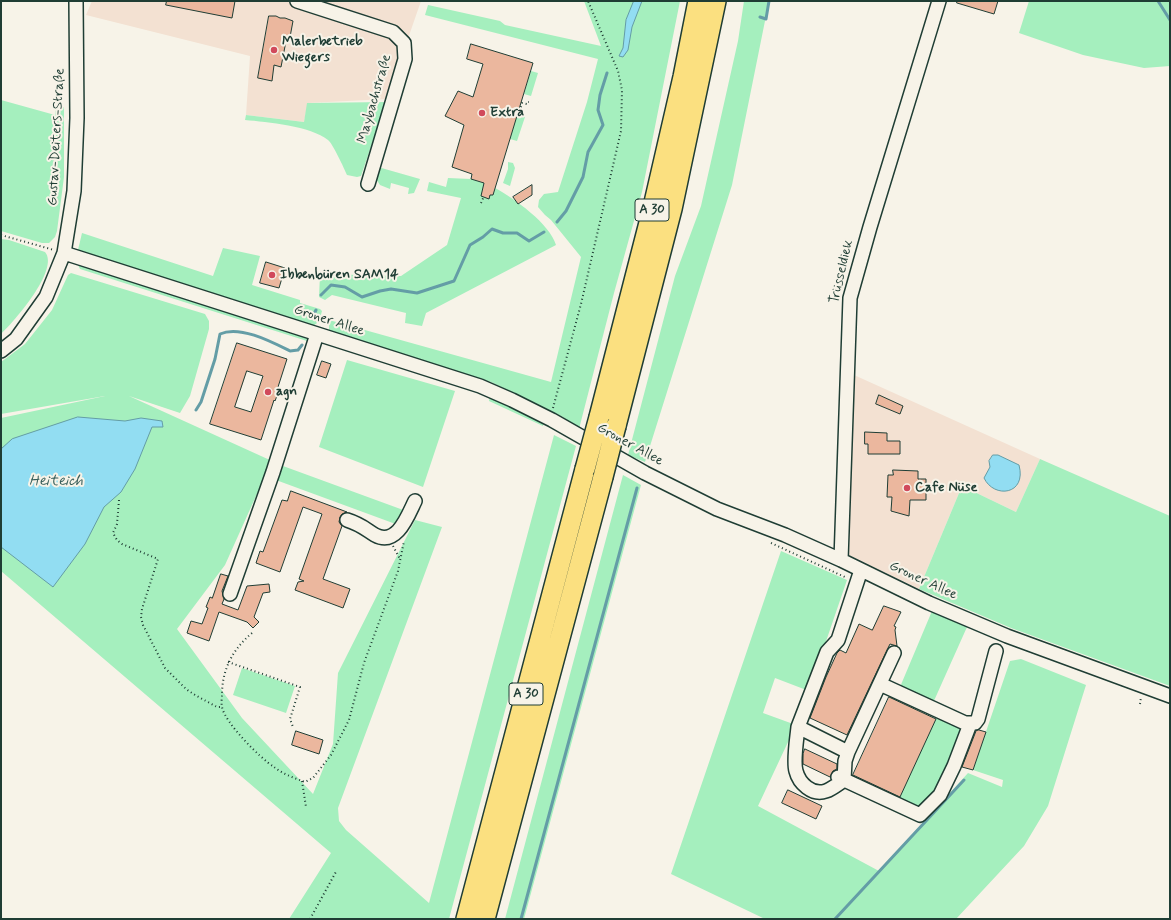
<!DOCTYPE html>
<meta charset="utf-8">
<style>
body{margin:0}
#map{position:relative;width:1171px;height:920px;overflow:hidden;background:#f7f3e8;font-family:Mynerve,sans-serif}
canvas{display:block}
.frame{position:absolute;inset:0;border:2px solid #1f3d34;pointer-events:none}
</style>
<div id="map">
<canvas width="1171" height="920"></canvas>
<div class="frame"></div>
</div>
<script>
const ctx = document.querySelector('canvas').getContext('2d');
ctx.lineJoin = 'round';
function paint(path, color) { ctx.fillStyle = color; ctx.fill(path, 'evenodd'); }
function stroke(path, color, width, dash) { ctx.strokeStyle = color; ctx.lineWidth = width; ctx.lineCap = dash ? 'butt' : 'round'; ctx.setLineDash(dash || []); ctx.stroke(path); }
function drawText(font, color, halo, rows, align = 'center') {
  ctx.font = font + ' Mynerve,sans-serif'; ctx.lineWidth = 4; ctx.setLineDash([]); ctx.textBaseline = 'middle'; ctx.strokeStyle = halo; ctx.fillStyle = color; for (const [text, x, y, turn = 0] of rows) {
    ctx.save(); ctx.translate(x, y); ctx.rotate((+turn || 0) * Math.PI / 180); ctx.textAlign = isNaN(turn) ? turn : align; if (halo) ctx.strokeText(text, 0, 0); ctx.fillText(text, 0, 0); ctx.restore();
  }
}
const built = new Path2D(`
 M92 1H421L387 99 308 103 304 122 246 115 250 56 86 15Z
 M854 375 1040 459 1016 512 962 486 919 589 849 555Z`);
const green = new Path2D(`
 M584 1H680L642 192 614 293 579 429 563 417 491 382 329 332V320L551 382 581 257 551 220 545 215 538 207 539 200 544 194 558 192 587 102 598 59 425 15 428 5 500 21 505 25 601 46Z
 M744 1H769L732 185 645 462 628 455 675 276 701 206 738 41Z
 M1029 1H1170V66L1144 68 1083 55 1019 33Z
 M531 71 538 73 531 96 524 94Z
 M1 100 55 115 56 107H64V177L57 231 55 237 49 243H42L1 231Z
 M386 102 361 176 357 177 347 175C344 168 333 144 328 140 311 126 267 122 245 120L246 115 304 122 307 103Z
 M517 115 525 117 517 141 510 139Z
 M508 162 513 163 515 168 510 186 503 183 508 169Z
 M378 167 420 179 414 193 408 194 409 188 391 183 390 189 380 185 376 179Z
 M448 178 471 179 483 183 485 178 497 181 495 188C514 198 550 224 556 245L426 313 422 326 405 323 406 313 332 295 325 300 319 297 320 274 401 276 447 245 461 198 427 191 429 182 446 187Z
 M82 233 213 276 223 248 260 256 252 285 300 300V303L320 309 322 311C320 318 319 324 312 326L80 252 78 250Z
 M1 239 9 240 45 252C60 269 14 322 1 334Z
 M77 263 306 336 307 338V341L80 269Z
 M71 273 205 314 209 321V329L190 396 180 413 129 396 283 466 406 511 401 526 265 476 225 565 177 629 242 718 313 794 333 744 338 673 415 520 442 527 338 808 339 821 346 830 429 903 554 435 576 446 449 919H289L331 853 1 571V418L105 396 1 414V362L25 344 52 310 68 275Z
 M347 360 455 391 423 487 319 447Z
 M490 394 544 421 543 426 489 401Z
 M1040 459 1170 516V686L1011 628 919 589 962 486 1016 512Z
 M623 475 641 485 524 919H505Z
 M781 551 847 580 809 691 775 678 763 713 796 725 758 806 879 871 968 773 1002 787 1003 780 973 770 1010 661 1021 659 1086 685 1048 806 1024 846 956 919H765L671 874Z
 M932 611 967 627 933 703 900 687Z
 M242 668 295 686 286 713 233 695Z
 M938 714 964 726 932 800 922 809 898 801Z`);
const water = new Path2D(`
 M634 1H642L632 27 628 50 623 57 619 56 623 48 626 20Z
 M78 417 125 421 141 418 162 421 163 427H152L135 469 121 492 104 507 85 544 53 587 1 547V449L12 439Z
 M993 455H998L1019 465C1027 495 994 499 984 478L990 467 989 461Z`);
const stream = new Path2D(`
 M1158 1 1170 20
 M760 17 766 19 769 1
 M557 222 566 211 583 177 588 152 603 125 598 110 600 95 607 73
 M321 295 331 285 345 287 362 297 380 291 391 289 417 293 454 281 470 245 483 237 492 229 503 233H517L529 241 544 232
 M314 314 316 310
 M196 410 201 402 215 359 220 334C240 325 272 342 290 351L298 350 302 345
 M521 919 637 488
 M835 919 964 780`);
const building = new Path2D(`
 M167 1H235L232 18 166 5Z
 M957 1H998L994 14 957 3Z
 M269 16H276L280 18H285L293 21 290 37 287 36 281 67 274 65 272 81 258 78Z
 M471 44 533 63 493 195H490L489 199 481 196 484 183 471 179 472 174 452 167 464 125 445 116 458 91 473 97 483 64 467 59Z
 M532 185V195L518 204 513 197Z
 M266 262 285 268 279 288 260 283Z
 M237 343 287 359 278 387 280 388 275 401 274 400 261 440 210 424ZM247 371 263 376 251 412 235 407Z
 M322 361 331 364 326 378 317 375Z
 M879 395 903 406 900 414 876 404Z
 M865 432 887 433V441H900V454H868V444H865Z
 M893 470 918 471V479H926V500H910L909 516 891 511 892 497H887L888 475H893Z
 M291 491 347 512 342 514 340 517 339 522 342 526 323 579 350 589 343 608 295 590 298 582 304 581 299 579 322 514 303 507 280 572 256 563 260 551 263 552 282 500 287 501Z
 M221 574 228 576 222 591 224 599 222 604 238 610 247 586 269 584 270 592 263 593 254 617 259 622 253 628 247 622 219 612 209 641 187 633 191 621 202 624 208 608 206 607 210 597 212 598Z
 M884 606 901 612 894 626 896 627 895 630 897 646 890 644 887 650 847 735 810 718 826 677 837 653 840 650 846 653 859 624 872 630Z
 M889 697 936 719 900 797 853 775Z
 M979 730 986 732 973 770 962 767 976 731Z
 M296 731 323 740 319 754 292 745Z
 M805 749 837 764V769L833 771 830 777 803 764V754Z
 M788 790 822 806 816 819 782 803Z`);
const path = new Path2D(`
 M519 110H520L522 103 527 104 528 102H529
 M481 203 484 196
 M1 235 54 250
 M553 408 581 304 621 131 622 90 618 71 588 1
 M119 500 117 524 113 533 117 540 122 544 158 559 142 609 141 617 143 625 165 668 186 689 195 695 217 707H222
 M771 543 847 578
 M393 546 400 559
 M252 633C233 649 222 669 222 695 222 698 221 703 222 707 225 723 260 758 274 767 283 774 294 778 305 782L313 778 331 755 349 720 364 663 398 571 404 541
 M228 662 300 687 290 719 293 727
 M1140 704 1141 697
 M302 781 306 807
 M310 919 337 870`);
const minor = new Path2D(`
 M297 1 393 32 404 43 405 59 368 184
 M64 253 480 386 512 400 552 420 645 473 717 509 785 535 841 560 929 603 1007 636 1170 696
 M1 351 16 339 46 297 64 253 74 191 77 118 76 1
 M347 520C360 524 364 528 375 535 397 547 408 515 415 501
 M841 560 850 298 870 227 939 1
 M230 594 273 472 317 334
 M880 684 965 723H975L978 719 996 651
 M798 727C797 738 793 761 796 771 799 783 812 796 826 791 832 789 838 784 844 780L845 761 848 752 894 653
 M848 752 798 727 827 652 838 640 861 570
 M838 777 920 815 940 795 954 766 970 724`);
const highway = new Path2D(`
 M599 417 653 207 683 77 698 1
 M616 426 672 209 716 1
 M466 919 585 469
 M485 919 603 477`);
const highwayBridge = new Path2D(`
 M585 469 599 417
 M603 477 616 426`);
const markers = [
 [274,50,4,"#d1495b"],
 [482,113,4,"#d1495b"],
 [272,275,4,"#d1495b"],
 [268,392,4,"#d1495b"],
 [907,488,4,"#d1495b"]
];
const shields = [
 [652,210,34],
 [526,694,34]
];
const shieldNames = [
 ["A 30",652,210],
 ["A 30",526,694]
];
const poiNames = [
 ["Malerbetrieb",282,42],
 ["Wiegers",282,58],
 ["Extra",490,113],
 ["Ibbenbüren SAM14",280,275],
 ["agn",276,392],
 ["Cafe Nüse",915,488]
];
const streetNames = [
 ["Maybachstraße",375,99,-74],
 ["Gustav-Deiters-Straße",57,137,-87],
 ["Trüsseldiek",842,272,-77],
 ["Groner Allee",329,321,18],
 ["Groner Allee",630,445,29],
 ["Groner Allee",923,581,25]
];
const waterNames = [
 ["Heiteich",56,482]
];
paint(built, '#f3e1d2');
paint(green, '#a5efbe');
paint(water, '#92ddf2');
stroke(water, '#649da6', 1);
stroke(stream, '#649da6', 3);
paint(building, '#ebb79e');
stroke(building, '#1f3d34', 1);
stroke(minor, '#1f3d34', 16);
stroke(highway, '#1f3d34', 22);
stroke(path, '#1f3d34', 2, [1, 3]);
stroke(minor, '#f7f3e8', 13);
stroke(highway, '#fbe080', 19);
stroke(highwayBridge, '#1f3d34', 22, []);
stroke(highwayBridge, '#fbe080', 19);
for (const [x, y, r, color] of markers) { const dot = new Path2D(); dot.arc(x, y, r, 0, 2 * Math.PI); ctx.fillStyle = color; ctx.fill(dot); stroke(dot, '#f7f3e8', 1.5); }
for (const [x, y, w] of shields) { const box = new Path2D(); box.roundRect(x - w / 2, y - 11, w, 22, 3); ctx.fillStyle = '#f7f3e8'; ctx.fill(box); stroke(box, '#1f3d34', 1); }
drawText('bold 13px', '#1f3d34', null, shieldNames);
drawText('bold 14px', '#1f3d34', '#f7f3e8', poiNames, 'left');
drawText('14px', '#1f3d34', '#f7f3e8', streetNames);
drawText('italic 15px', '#365d5a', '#f7f3e8', waterNames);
</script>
